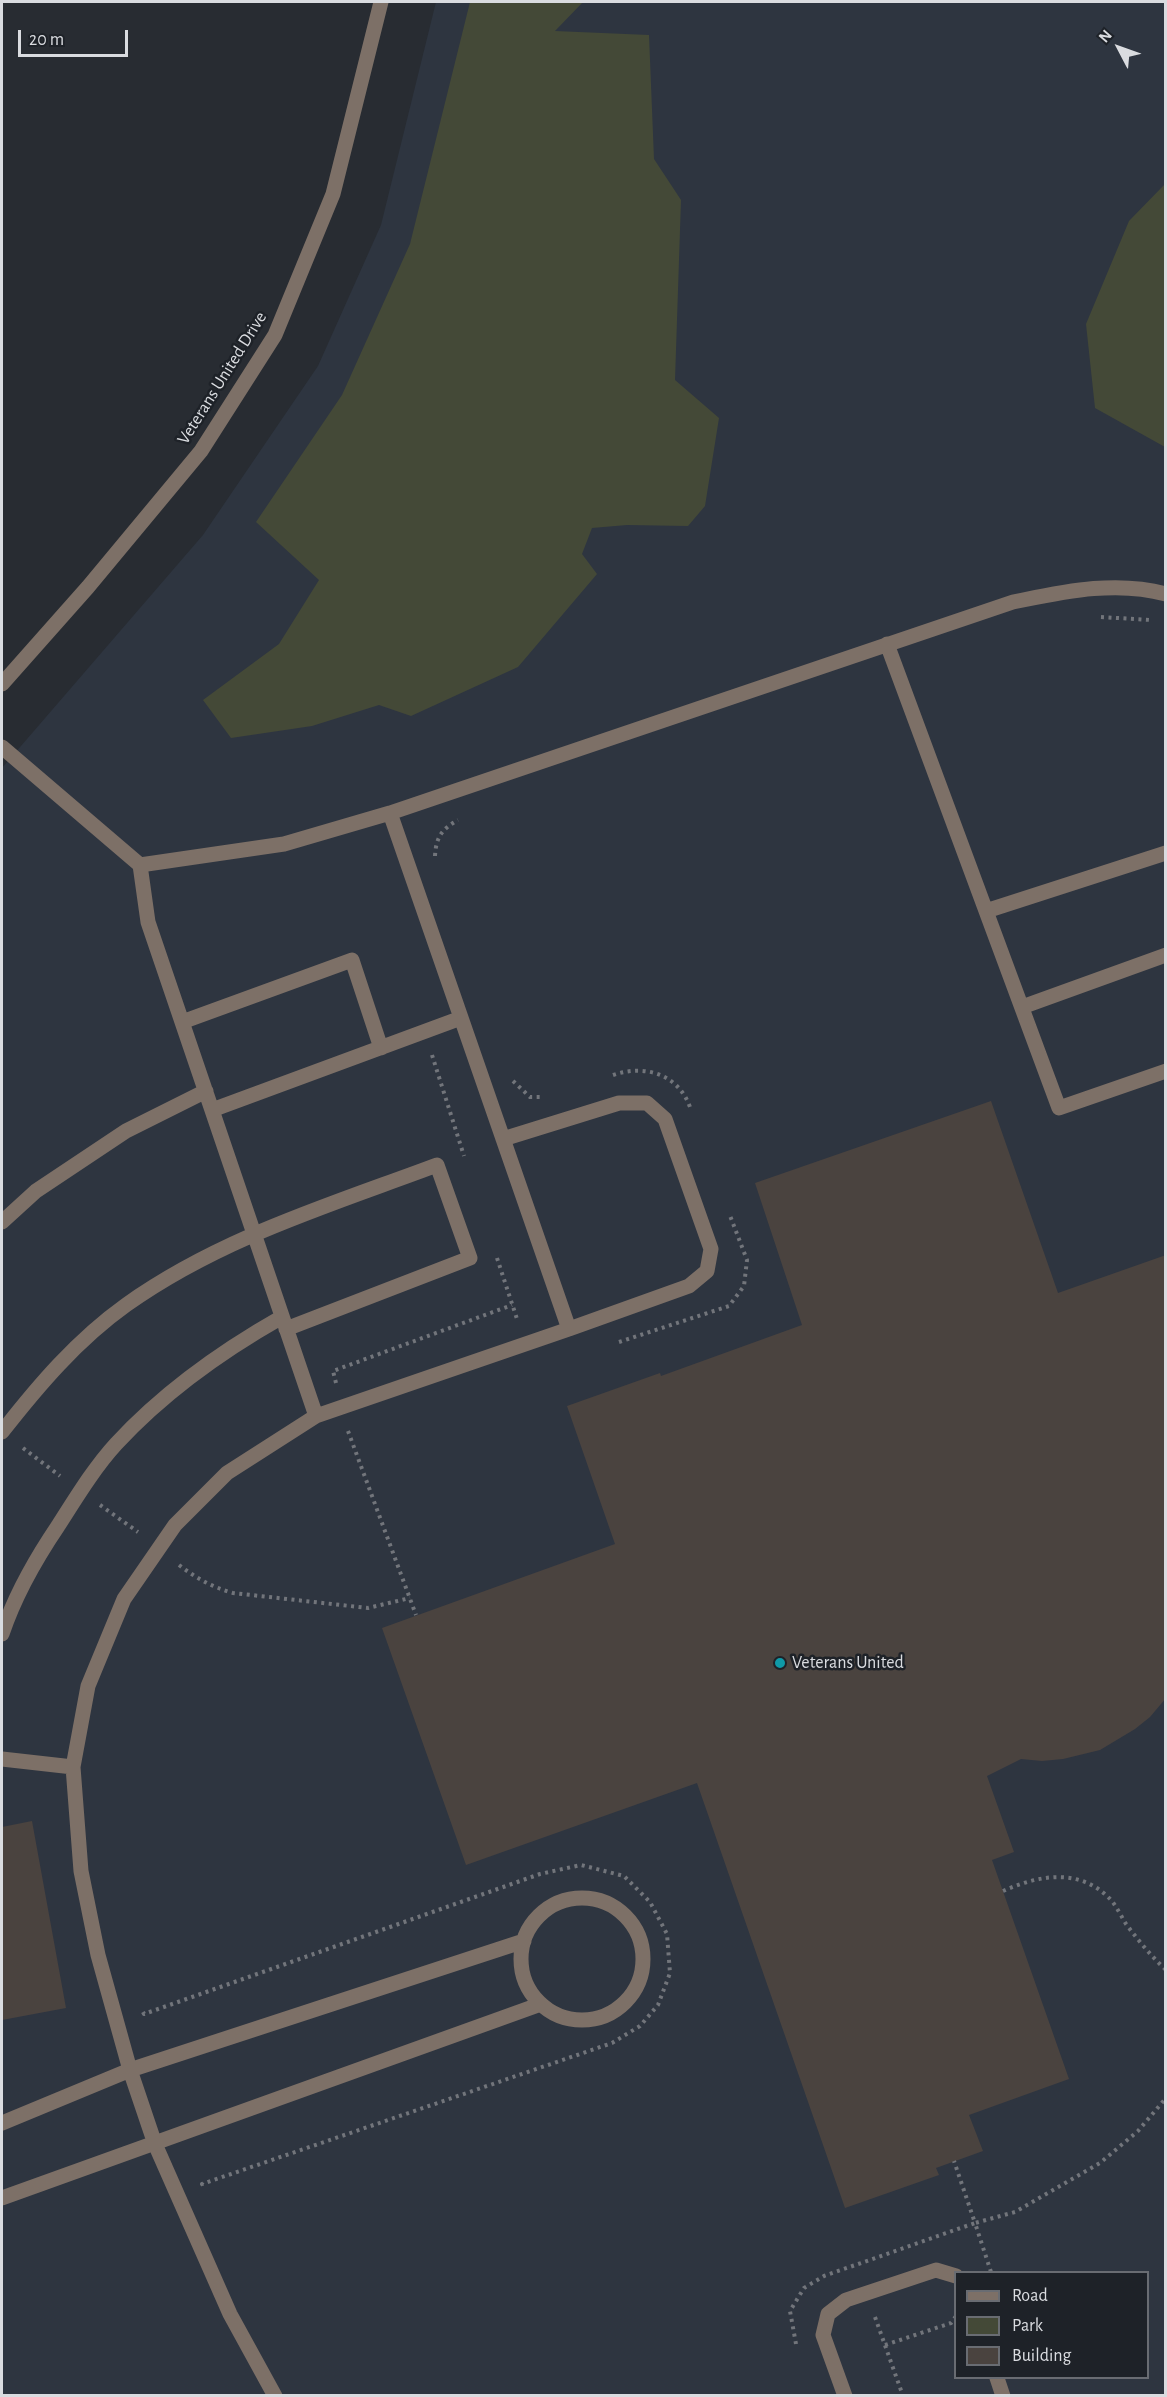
<!DOCTYPE html>
<style>
body{margin:0}
#map{position:relative;width:1167px;height:2397px;overflow:hidden;background:#282c32;font-family:"Alegreya Sans",sans-serif}
canvas{display:block}
.frame{position:absolute;inset:0;border:3px solid #dadce0;pointer-events:none}
.legend{position:absolute;left:954px;top:2271px;width:195px;height:108px;box-sizing:border-box;background:#1e2228;border:2px solid #696c72;margin:0;padding:8px 10px;list-style:none;font-size:18px;color:#dadce0}
.legend li{display:flex;align-items:center;gap:12px;height:30px}
.legend b{width:30px;border:2px solid #696c72}
.north{position:absolute;left:1089px;top:18px;width:60px;height:60px;-webkit-text-stroke:4px #1e2228;paint-order:stroke;rotate:311deg;font-size:16px;font-weight:700;line-height:24px;text-align:center;color:#dadce0}
.north::after{content:'';display:block;margin:auto;width:21px;height:27px;background:#dadce0;clip-path:polygon(50% 0,100% 100%,50% 72%,0 100%)}
.scale{position:absolute;left:18px;top:30px;width:110px;height:27px;box-sizing:border-box;border:3px solid #dadce0;border-top:0;padding-left:8px;font-size:18px;line-height:21px;white-space:nowrap;color:#dadce0;-webkit-text-stroke:4px #1e2228;paint-order:stroke}
</style>
<div id="map">
<canvas width="1167" height="2397"></canvas>
<div class="frame"></div>
<ul class="legend">
<li><b style="height:8px;background:#7d7067"></b>Road</li>
<li><b style="height:16px;background:#444937"></b>Park</li>
<li><b style="height:16px;background:#4a433f"></b>Building</li>
</ul>
<div class="north">N</div>
<div class="scale">20 m</div>
</div>
<script>
const ctx = document.querySelector('canvas').getContext('2d');
ctx.lineJoin = 'round';
function paint(path, color) { ctx.fillStyle = color; ctx.fill(path, 'evenodd'); }
function stroke(path, color, width, dash) { ctx.strokeStyle = color; ctx.lineWidth = width; ctx.lineCap = dash ? 'butt' : 'round'; ctx.setLineDash(dash || []); ctx.stroke(path); }
function drawText(font, color, halo, rows, align = 'center') {
  ctx.font = font + ' "Alegreya Sans",sans-serif'; ctx.lineWidth = 5; ctx.setLineDash([]); ctx.textBaseline = 'middle'; ctx.strokeStyle = halo; ctx.fillStyle = color; for (const [text, x, y, turn = 0] of rows) {
    ctx.save(); ctx.translate(x, y); ctx.rotate((+turn || 0) * Math.PI / 180); ctx.textAlign = isNaN(turn) ? turn : align; if (halo) ctx.strokeText(text, 0, 0); ctx.fillText(text, 0, 0); ctx.restore();
  }
}
const built = new Path2D(`
 M436 2H1165V2395L2 2396V768L203 535 318 366 381 225ZM956 2272H1148V2378H956Z`);
const green = new Path2D(`
 M470 2H583L555 31 649 35 654 159 681 200 675 380 719 418 705 506 688 526 627 525 592 528 582 554 597 574 518 667 411 716 379 705 312 726 231 738 203 700 279 644 319 580 256 522 342 395 410 244Z
 M1165 184V447L1095 408 1086 324 1129 221Z`);
const building = new Path2D(`
 M991 1101 1058 1293 1166 1255V1698L1150 1717 1135 1729 1100 1750 1063 1759 1042 1761 1021 1759 987 1776 1014 1852 992 1860 1069 2079 969 2115 983 2151 936 2168 939 2175 845 2208 697 1783 466 1865 382 1628 615 1544 567 1406 660 1373 661 1376 802 1325 755 1183Z
 M32 1821 66 2008 2 2020V1827Z`);
const path = new Path2D(`
 M1101 617 1151 620
 M435 856C436 837 442 829 458 820
 M432 1055 464 1156
 M613 1075C645 1064 678 1074 690 1107
 M513 1081 530 1097H544
 M497 1258 517 1319
 M619 1342 729 1306 744 1286 747 1260 729 1213
 M336 1383 333 1371 512 1305
 M348 1431 416 1615
 M23 1448 60 1476
 M100 1505 138 1532
 M179 1565C196 1578 212 1587 233 1593L368 1608 410 1598
 M1003 1891C1039 1875 1080 1867 1111 1900 1117 1907 1121 1916 1126 1924 1138 1940 1151 1956 1166 1970
 M143 2012 144 2014 540 1874 581 1865 624 1876 650 1902 667 1934 670 1973 658 2005 640 2026 612 2043 202 2184 203 2185
 M991 2272 975 2223 1015 2212 1100 2163 1138 2131 1166 2098
 M875 2317 903 2396
 M796 2344 790 2311 804 2288 824 2276 975 2223 954 2161
 M885 2345 951 2323 956 2316`);
const minor = new Path2D(`
 M887 644 1059 1108 1166 1071
 M2 684 88 587 201 451 275 335 333 194 381 2
 M2 747 140 865 284 844 390 813 1013 602C1063 592 1115 580 1166 594
 M140 865 148 922 316 1416
 M986 911 1166 853
 M1022 1007 1166 955
 M182 1022 352 960 381 1048
 M212 1110 461 1018
 M503 1139 619 1103H647L665 1119 711 1249 707 1271 689 1286 569 1329
 M2 1222 36 1191 126 1131 206 1091
 M2 1432C38 1386 77 1340 126 1305 220 1238 330 1205 437 1165L470 1258 286 1329
 M2 1634C15 1595 35 1560 58 1526 76 1498 94 1468 116 1444 163 1393 222 1351 282 1317
 M2 1759 73 1767
 M521 1959a61 61 0 1 1 122 0a61 61 0 1 1-122 0Z
 M2 2123 130 2070 524 1941
 M2 2198 541 2004
 M997 2378 1003 2396
 M275 2396 230 2314 155 2144 130 2070 98 1955 81 1871 73 1767 88 1686 124 1599 175 1525 227 1473 316 1416 569 1329 390 813
 M845 2396 823 2335 828 2314 846 2300 936 2270 956 2276`);
const markers = [
 [780,1663,6,"#0f9aa8"]
];
const streetNames = [
 ["Veterans United Drive",222,378,-58]
];
const poiNames = [
 ["Veterans United",792,1663]
];
paint(built, '#2e3540');
paint(green, '#444937');
paint(building, '#4a433f');
stroke(path, '#72757b', 4, [3, 4.5]);
stroke(minor, '#7d7067', 15);
for (const [x, y, r, color] of markers) { const dot = new Path2D(); dot.arc(x, y, r, 0, 2 * Math.PI); ctx.fillStyle = color; ctx.fill(dot); stroke(dot, '#1e2228', 2); }
drawText('18px', '#dadce0', '#1e2228', streetNames);
drawText('18px', '#dadce0', '#1e2228', poiNames, 'left');
</script>
